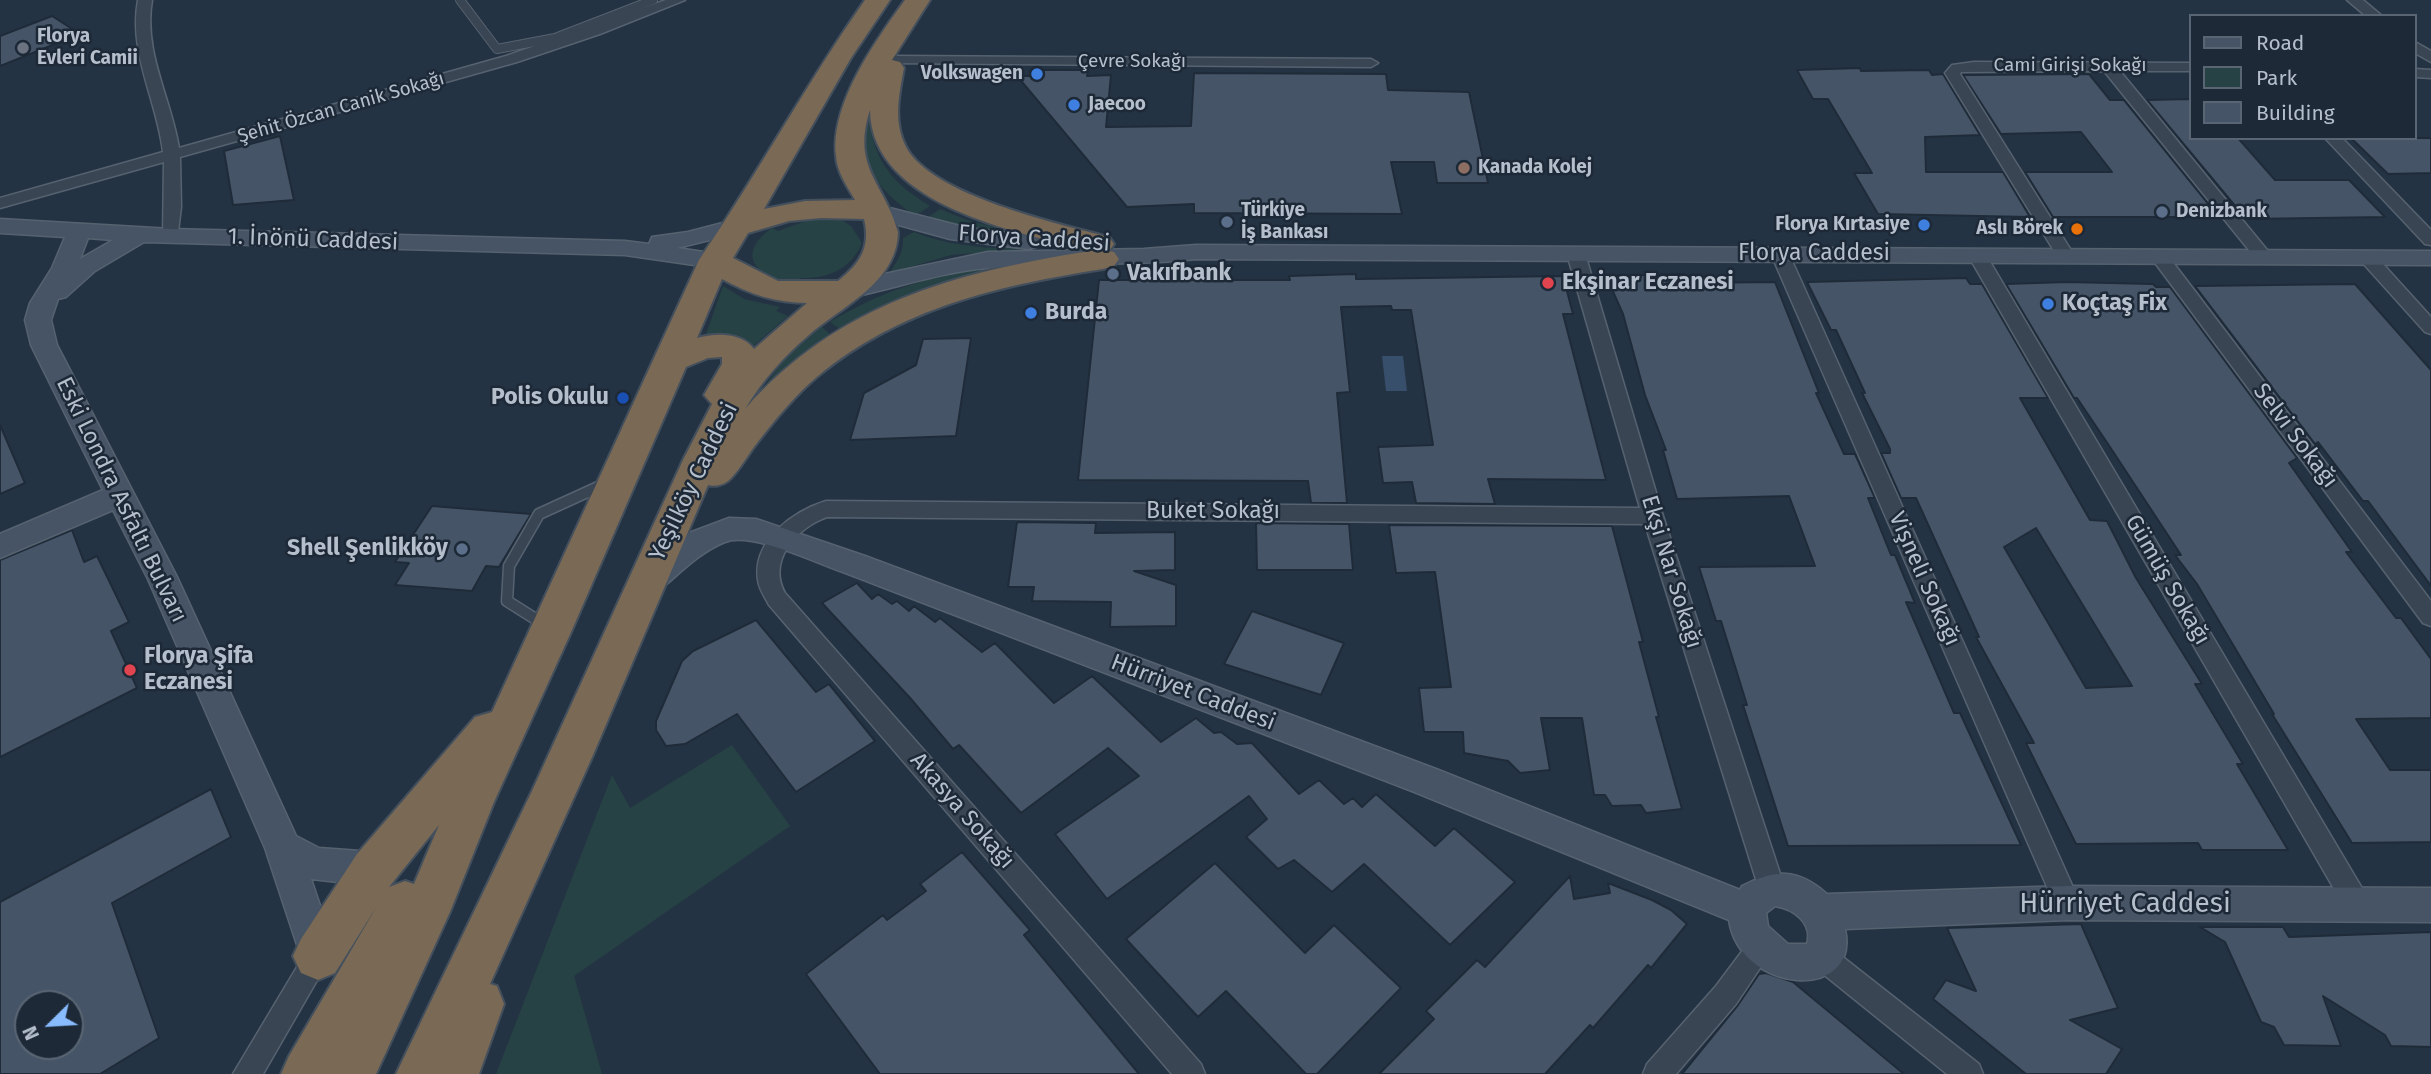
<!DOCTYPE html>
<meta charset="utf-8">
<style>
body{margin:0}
#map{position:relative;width:2431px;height:1074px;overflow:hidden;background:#243343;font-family:"Fira Sans",sans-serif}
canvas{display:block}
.legend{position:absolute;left:2189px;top:14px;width:228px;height:126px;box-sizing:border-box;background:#1d2937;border:2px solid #5a6573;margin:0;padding:9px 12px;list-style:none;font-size:21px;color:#b5bfcc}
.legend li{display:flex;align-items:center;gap:14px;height:35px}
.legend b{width:35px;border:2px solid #5a6573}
.north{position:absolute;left:14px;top:990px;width:70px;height:70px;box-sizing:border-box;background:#1d2937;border:2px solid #5a6573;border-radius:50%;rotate:246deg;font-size:19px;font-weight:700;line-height:28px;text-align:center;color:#b5bfcc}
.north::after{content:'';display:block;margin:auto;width:24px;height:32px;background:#88bcff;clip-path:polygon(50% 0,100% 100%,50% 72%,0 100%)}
</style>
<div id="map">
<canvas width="2431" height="1074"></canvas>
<ul class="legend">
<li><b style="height:9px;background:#465465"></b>Road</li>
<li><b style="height:19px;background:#264244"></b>Park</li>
<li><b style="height:19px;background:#455567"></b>Building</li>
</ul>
<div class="north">N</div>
</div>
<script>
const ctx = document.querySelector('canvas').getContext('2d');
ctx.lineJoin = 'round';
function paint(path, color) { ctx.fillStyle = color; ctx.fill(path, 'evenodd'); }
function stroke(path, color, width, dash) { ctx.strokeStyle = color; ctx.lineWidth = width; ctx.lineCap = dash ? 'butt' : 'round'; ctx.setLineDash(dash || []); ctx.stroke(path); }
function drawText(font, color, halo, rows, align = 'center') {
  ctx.font = font + ' "Fira Sans",sans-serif'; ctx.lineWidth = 5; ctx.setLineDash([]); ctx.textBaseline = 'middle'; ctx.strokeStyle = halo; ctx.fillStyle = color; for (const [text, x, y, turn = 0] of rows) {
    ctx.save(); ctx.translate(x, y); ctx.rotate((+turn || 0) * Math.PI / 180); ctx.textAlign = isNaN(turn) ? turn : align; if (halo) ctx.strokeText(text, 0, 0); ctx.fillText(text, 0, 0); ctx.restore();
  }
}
const green = new Path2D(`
 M869 123C877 165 894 184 930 206L915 216C878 189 863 171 865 124Z
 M940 209 967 220 1024 235 1003 236 924 220Z
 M837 217 851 226 862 243C851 269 828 279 801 278L798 283C760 281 732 256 772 228L778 231 808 220H835Z
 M914 232C950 247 989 248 1028 249L951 255 889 273C897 262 904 252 903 238Z
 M1009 265C950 280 893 297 841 330L830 322C886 288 944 271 1009 265Z
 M723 286 744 299 780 307 776 311 788 316 752 347 738 335 706 334Z
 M822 327 832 336 753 402 786 357Z
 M732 745 790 826 574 976 602 1074H496L612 775 630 808Z`);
const water = new Path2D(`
 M1382 356H1403L1407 391H1386Z`);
const building = new Path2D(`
 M52 16 80 34 0 66V36Z
 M1860 68 1861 71 1929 70 1932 75 1943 74 1980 135 1925 137 1926 172H2003L2030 217 1878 214 1854 173H1872L1828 99H1813L1797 70Z
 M1032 70H1088L1087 76 1111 75 1106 127 1191 126 1194 73 1386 74 1388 90 1469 92 1488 183H1437L1434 162H1391L1402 214 1194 213V204L1127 207 1017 76H1031Z
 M2089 74 2110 100H2124L2219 217H2053L2025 172H2112L2081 132 2001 134 1963 75Z
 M2191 99V138H2238L2275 180H2349L2385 217 2246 219 2147 100Z
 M280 136 294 200 233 205 224 151Z
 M2351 138H2431V173L2388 174Z
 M1356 274V279L1563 276 1573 314H1563L1606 480 1488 479 1495 504 1416 503 1412 482 1383 483 1378 447 1433 445 1411 310H1392L1391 306 1341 307 1350 392 1337 393 1347 503H1311L1308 481 1078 480 1099 280H1290L1289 276Z
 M1684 274 1688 283 1775 282 1819 393H1816L1844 454H1855L1875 498H1868L1891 555H1895L1915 603 1906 602 1954 713H1960L2021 845 1788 846 1743 705H1747L1721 621H1716L1699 567 1815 566 1789 496 1677 499 1663 450H1666L1645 395 1623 314 1606 276Z
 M1966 278 1970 284H1982L2048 398H2020L2090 520 2107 521 2136 578 2202 684H2195L2243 764H2237L2288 850H2202L2198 843 2076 844 2026 743H2034L1976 637H1979L1916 498H1901L1881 453H1890V449L1862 393H1865L1836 330H1831L1807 282ZM2036 528 2132 686 2086 688 2004 547Z
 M2067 282 2153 284 2156 287H2170L2297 458 2289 463 2352 552H2346L2396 618H2401L2431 659V718L2356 719 2390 770H2431V842L2352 843 2272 714H2274L2197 584 2175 555H2181L2108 444 2077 398H2074L2006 284Z
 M2355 284 2431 370V586L2368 501H2363L2318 442 2315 444 2195 286Z
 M971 338 956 436 850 440 864 393 916 365 923 339Z
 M0 425 25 483 0 494Z
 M432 506 531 514 499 567 486 566 472 591 395 585 409 563 395 562Z
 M1017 522 1096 523 1095 533 1175 532V570L1134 571 1176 585V626L1110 627 1111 602 1032 601 1034 587H1008Z
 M1256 523 1349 524 1353 570H1257Z
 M1389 525 1612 526 1643 642H1639L1659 717H1656L1682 809 1646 813 1641 805 1612 806 1605 795H1594L1582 718H1541L1550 770 1520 773 1508 761 1464 753 1463 732H1424L1419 688 1451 687 1435 572 1396 573Z
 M72 530 84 562 97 556 129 622 111 631 137 688 0 757V560Z
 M857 583 872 599 878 594 892 604 897 601 909 611 914 606 935 622 940 618 982 652 995 643 1054 703 1092 676 1161 742 1196 718 1214 733 1221 732 1237 744 1252 743 1299 794 1319 780 1344 804 1353 798 1362 807 1376 794 1435 846 1454 828 1515 882 1450 945 1364 864 1332 892 1294 860 1278 869 1246 837 1267 819 1249 796 1107 899 1055 834 1139 776 1108 748 1021 813 959 745 953 749 911 699 822 603Z
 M1252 611 1344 643 1321 695 1224 664Z
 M756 620 816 692 829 684 875 741 796 792 737 714 685 744 666 746 656 730V721L682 661 693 651Z
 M211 789 231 837 112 903 159 1038 100 1074H0V902ZM28 1004H70V1046H28Z
 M962 852 1030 930 1024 935 1139 1074H880L806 974 883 915 887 920 926 891 920 884Z
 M1215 863 1305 953 1334 925 1401 988 1317 1074H1306L1226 991 1198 1017 1126 939Z
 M1570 876 1574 899 1610 893 1608 883 1652 900 1671 910 1687 924 1651 968 1648 965 1593 1028 1590 1025 1545 1074H1379L1434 1019 1426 1011 1477 960 1485 967Z
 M2081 924 2118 1008 2070 1020 2122 1049 2106 1074H2026L1933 999 1946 980 1976 991 1947 928Z
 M2200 927H2283L2289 937 2431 932V1047L2391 1046 2385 1035 2323 996 2341 1046 2284 1045 2274 1027 2261 1022 2225 942Z
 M1766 973 1793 982 1904 1074H1682L1738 1005 1759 974Z`);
const laneFar1 = new Path2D(`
 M460 0 497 49 555 38 653 0`);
const lane = new Path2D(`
 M545 625 507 601 509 566 539 514 607 483`);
const street = new Path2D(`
 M138 0H152C143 52 171 98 179 148L506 56 666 0H685L600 34 517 62 180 157 181 207 177 240H165L163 236 164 162 0 208V198L163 152C157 100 128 53 138 0Z
 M2347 0H2363L2382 16H2366Z
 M2415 42 2431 51V62L2415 53Z
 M893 56 1371 59 1378 63 1371 67 888 63 886 60 888 57Z
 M1974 62 2191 63V71H2120L2272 256 2269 260H2257L2104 71 1961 72 1960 74 2074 255 2065 260 2059 259 1945 73 1952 65Z
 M2415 69 2431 70V78L2415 77Z
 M2325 138H2342L2431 230V245L2425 244Z
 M1576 249 1585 254 1663 516 1785 889 1781 897 1772 901 1763 897 1759 889 1645 524 827 517C797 528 767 560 785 593L1201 1064 1205 1074H1172L769 605C765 597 759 589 758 580 752 540 794 511 826 501L1640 508 1567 254Z
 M1780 249 1789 254 2076 894 2080 903 2076 912 2067 915 2058 912 1771 254Z
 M1977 250 1986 255 2366 895 2370 904 2366 913 2357 916 2348 913 1968 255Z
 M2159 251 2165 252 2431 601V626L2423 623 2153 260 2150 256 2153 252Z
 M2367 252 2373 253 2431 317V334L2425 332 2361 261 2358 257Z
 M1761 934 1770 938 1774 947 1736 1004 1676 1074H1643L1647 1064 1716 986 1752 938Z
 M318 943 327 947 331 956 263 1074H233L309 947Z
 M1821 943 1830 947 1979 1064 1983 1074H1947L1812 965 1808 956 1812 947Z`);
const secondary = new Path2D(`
 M874 204 968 228 1028 235 1036 237 1040 242 1036 247 1028 249 950 239 866 216 862 211 866 206Z
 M0 219 171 229 625 241 649 244 652 237 688 232 738 219 746 221 750 226 746 231 677 248 724 255 727 260 724 265 715 268 625 255 144 242 95 271 66 297 58 299 51 320 57 345 177 577 296 836 319 848 374 852 387 857 392 869 387 881 374 886 311 879 337 956 331 969 318 974 305 969 265 848 147 577 113 510 0 558V534L103 490 31 345 25 320 30 303 52 268 65 237 0 233ZM88 238 113 240 80 259Z
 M1196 245 2431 251V265L1196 259C1127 267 1057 261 988 268 940 272 894 289 847 298L838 296 835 290 838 284 847 282 988 252 1144 249Z
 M729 518 756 519 865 556 1436 769 1740 890 1742 886C1775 869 1798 868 1827 894L2067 886 2431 888V922L2067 920 1845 929C1861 1003 1740 994 1729 920L1412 791 843 572C816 563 751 531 725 542 699 552 677 576 656 593L645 597 634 593 630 585 634 577 689 533ZM1775 906C1794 909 1813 923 1807 944H1788L1768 926 1766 913Z`);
const highway = new Path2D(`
 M865 0H890L851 58 764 209 805 201 855 200C847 186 837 172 836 156 830 104 876 40 905 0H930L892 60 900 62 904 68C899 95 893 121 906 147 931 195 1058 224 1109 237L1114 244 1109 251 1114 252 1119 259 1114 266 1103 269C1000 285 900 308 818 376 794 396 773 422 754 447 746 458 738 472 728 481 723 485 715 487 708 485L593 755 490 984 497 986 504 1004 479 1074H396L532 791 683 460 712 404 704 395 722 364V357L708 358 686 367 572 630 494 802 450 912 376 1074H281L289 1056 377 906 335 973 318 980 301 973 293 956 301 939 357 854 475 717 492 712 699 260C757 175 806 84 865 0ZM870 110C871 205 1017 232 1090 251 956 272 837 304 745 409 762 381 784 356 809 335 842 306 897 283 898 232 885 183 851 168 870 110ZM821 218 864 219C871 247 860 264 838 281H778L733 258 748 233 789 221ZM722 279C749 294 776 303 807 303L754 349C741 332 716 333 697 338ZM439 825 414 884 405 881 389 887Z`);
const markers = [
 [23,48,7,"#6b7280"],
 [1037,74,7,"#3f7fe0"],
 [1074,105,7,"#3f7fe0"],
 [1464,168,7,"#8d6e63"],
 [2162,212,7,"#5c6f8a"],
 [1227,222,7,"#5c6f8a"],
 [1924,225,7,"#3f7fe0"],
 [2077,229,7,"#e8710a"],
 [1113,274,7,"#5c6f8a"],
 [1548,283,7,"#e0444e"],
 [2048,304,7,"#3f7fe0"],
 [1031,313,7,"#3f7fe0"],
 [623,398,7,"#1a4fb4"],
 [462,549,7,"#5c6f8a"],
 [130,670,7,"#e0444e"]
];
const farPoinames = [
 ["Florya",37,37],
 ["Evleri Camii",37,59],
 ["Volkswagen",1023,74,"right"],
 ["Jaecoo",1088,105],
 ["Kanada Kolej",1478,168],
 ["Türkiye",1241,211],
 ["İş Bankası",1241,233],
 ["Denizbank",2176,212],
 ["Florya Kırtasiye",1910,225,"right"],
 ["Aslı Börek",2063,229,"right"]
];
const farStreetnames = [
 ["Çevre Sokağı",1132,62],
 ["Cami Girişi Sokağı",2070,66],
 ["Şehit Özcan Canik Sokağı",341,108,-16]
];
const streetNames = [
 ["Florya Caddesi",1034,239,4],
 ["1. İnönü Caddesi",313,240,2],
 ["Florya Caddesi",1814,254],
 ["Selvi Sokağı",2295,436,53],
 ["Yeşilköy Caddesi",694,482,-64],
 ["Eski Londra Asfaltı Bulvarı",121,500,64],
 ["Buket Sokağı",1213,512],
 ["Ekşi Nar Sokağı",1671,572,73],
 ["Vişneli Sokağı",1924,579,66],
 ["Gümüş Sokağı",2167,580,60],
 ["Hürriyet Caddesi",1193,693,21],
 ["Akasya Sokağı",962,811,49]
];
const poiNames = [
 ["Vakıfbank",1127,274],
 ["Ekşinar Eczanesi",1562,283],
 ["Koçtaş Fix",2062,304],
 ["Burda",1045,313],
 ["Polis Okulu",609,398,"right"],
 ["Shell Şenlikköy",448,549,"right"],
 ["Florya Şifa",144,657],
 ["Eczanesi",144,683]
];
const nearStreetnames = [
 ["Hürriyet Caddesi",2125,904]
];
paint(green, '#264244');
paint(water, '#374f6b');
paint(building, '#455567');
stroke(building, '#1f2b39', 2);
stroke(laneFar1, '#56626f', 10);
stroke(lane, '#56626f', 13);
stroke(street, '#56626f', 3);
stroke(secondary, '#56626f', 3);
stroke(highway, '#434f5c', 4);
stroke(laneFar1, '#394552', 8);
stroke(lane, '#394552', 10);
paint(street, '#394552');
paint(secondary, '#465465');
paint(highway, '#796955');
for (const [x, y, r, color] of markers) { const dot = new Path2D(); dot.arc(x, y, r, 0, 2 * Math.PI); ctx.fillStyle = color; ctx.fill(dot); stroke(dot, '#1d2937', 2.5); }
drawText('bold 19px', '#b5bfcc', '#1d2937', farPoinames, 'left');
drawText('19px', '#b5bfcc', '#1d2937', farStreetnames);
drawText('23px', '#b5bfcc', '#1d2937', streetNames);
drawText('bold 23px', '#b5bfcc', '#1d2937', poiNames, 'left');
drawText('28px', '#b5bfcc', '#1d2937', nearStreetnames);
</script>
